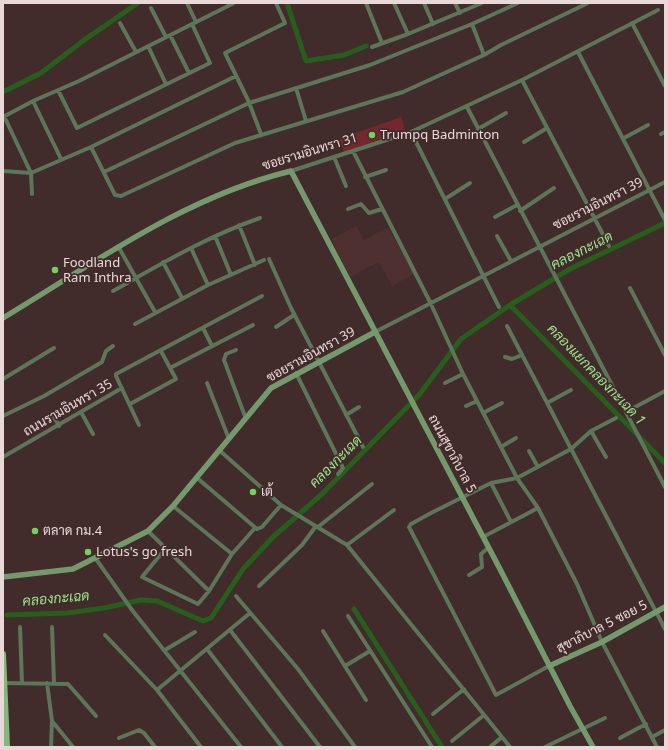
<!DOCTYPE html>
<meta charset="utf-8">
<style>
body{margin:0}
#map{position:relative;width:668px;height:750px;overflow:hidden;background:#422b2b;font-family:"Noto Sans",sans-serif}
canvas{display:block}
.frame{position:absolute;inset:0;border:4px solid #e8d9d8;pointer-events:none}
</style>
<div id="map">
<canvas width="668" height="750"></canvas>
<div class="frame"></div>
</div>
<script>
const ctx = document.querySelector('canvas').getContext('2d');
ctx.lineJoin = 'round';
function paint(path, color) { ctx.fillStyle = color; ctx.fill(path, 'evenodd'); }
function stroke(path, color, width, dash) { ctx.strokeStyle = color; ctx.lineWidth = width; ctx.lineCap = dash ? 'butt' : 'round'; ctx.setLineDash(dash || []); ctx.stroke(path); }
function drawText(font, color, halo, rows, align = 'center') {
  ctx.font = font + ' "Noto Sans",Sarabun,sans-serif'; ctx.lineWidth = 3.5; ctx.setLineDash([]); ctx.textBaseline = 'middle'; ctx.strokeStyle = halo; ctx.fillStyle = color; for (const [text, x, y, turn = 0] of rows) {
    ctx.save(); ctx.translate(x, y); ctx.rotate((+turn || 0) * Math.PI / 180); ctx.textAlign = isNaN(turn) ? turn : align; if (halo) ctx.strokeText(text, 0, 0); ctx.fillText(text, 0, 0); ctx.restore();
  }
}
const built = new Path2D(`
 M356 226 364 240 388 227 414 274 392 286 379 262 350 277 331 239Z`);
const green = new Path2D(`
 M401 117 405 130 344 152 339 139Z`);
const canal = new Path2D(`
 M287 3 306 61 344 55 366 46
 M3 92 41 73 87 38 138 3
 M510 305 665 463
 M354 609 442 747
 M7 615 67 613 104 608 141 600 157 601 203 621 211 618 243 569 273 537 322 494 419 395 461 339 510 305 570 269 665 223`);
const street = new Path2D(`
 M187 3 196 22
 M366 3 382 43
 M394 3 408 34
 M424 3 433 24
 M455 3 460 13
 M151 8 166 37
 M120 23 136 52
 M632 23 665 86
 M472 24 484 55
 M170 35 189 73
 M148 46 166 84
 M372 47 408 34 482 3
 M578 52 665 220
 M522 80 609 246
 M296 88 306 121
 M58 90 77 128 210 63 192 24
 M33 101 61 159
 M467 107 665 487
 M4 116 31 173 32 194
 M3 117 33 101 79 81 234 3
 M478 129 506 113
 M411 132 499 307
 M261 134 248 100 225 53 285 23 276 3
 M661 134 665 132
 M624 138 648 125
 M524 142 547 128
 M91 147 115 195 121 196 235 143 403 92 484 55 501 45 588 3
 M353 151 430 302 463 374 517 478 538 508 577 584 602 642 657 747
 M334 157 346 186
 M3 171 31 173 91 147 236 76
 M291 171 411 132 522 80 658 10
 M104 172 249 103 370 65 472 24 518 3
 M365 177 386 170
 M445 199 470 183
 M348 209 361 204 369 213 382 209
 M520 211 554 188
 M495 217 517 205
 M239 225 255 265
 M215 236 231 275
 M497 236 511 261
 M118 246 155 312
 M191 248 208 285
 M269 259 291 308 363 447
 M163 262 182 298
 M630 288 665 355
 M113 291C161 264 208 236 260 218
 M135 324 208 285 264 260
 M507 326 665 629
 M276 327 294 315
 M203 328 212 346
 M375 332 665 182
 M236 350 226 354 224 360 246 419
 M505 357 512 359 522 355
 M170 368 253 325
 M296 373 343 468 338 474
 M3 379 54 348
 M207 383 229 439
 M445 383 463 374
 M547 403 571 390
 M130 404 176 379 161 351
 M466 406 477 401
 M81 412 93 434
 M626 412 665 391
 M483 413 502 403
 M53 415 59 426
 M346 415 359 407
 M3 416 44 396 102 362 106 351 113 346
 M139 425 116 376V374L262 296
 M591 431 606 457
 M501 447 516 438
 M219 450 281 505 347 545 510 747
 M529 451 538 467
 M3 457 122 388
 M196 477 257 529 262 527 281 505
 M491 483 511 522
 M173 506 232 554
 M318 527 372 484
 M148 531 209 591
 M483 537 538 508
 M347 545 394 510
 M166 548 142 577 198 604 209 591 232 554 255 528
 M96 559 132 610 241 747
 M469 575 482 567 481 554 489 547
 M259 586 302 545 316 526
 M236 596 298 669 355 747
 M348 616 432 747
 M20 627 22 683
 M52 627 54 683
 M230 630 320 747
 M323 631 366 700
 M105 635 157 690 201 747
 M207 649 282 747
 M165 650 195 632
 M345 666 370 651
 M549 666 496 695 409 527 411 524 431 513 491 483 517 478 571 449 591 431 616 418
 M4 683 68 684 96 716
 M47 683 52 721 51 747
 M157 690 250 613
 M433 714 464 689
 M52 721 73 747
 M652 737 665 730
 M119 738 139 730 144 733 155 747
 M620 738 646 724
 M452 741 484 715
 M490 747 502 737
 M545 747 605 718`);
const secondary = new Path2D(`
 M3 318C96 262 184 197 291 171L501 571 570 706 593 747
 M3 577 73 569 148 531 173 506 271 388 375 332
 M549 666 602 642 665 607`);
const primary = new Path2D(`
 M3 654 7 747`);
const markers = [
 [372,135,4,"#72d25d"],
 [55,270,4,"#72d25d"],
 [253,492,4,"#72d25d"],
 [35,531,4,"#72d25d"],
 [88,552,4,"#72d25d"]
];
const poiNames = [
 ["Trumpq Badminton",380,135],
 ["Foodland",63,263],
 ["Ram Inthra",63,278],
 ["เต้",261,492],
 ["ตลาด กม.4",43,531],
 ["Lotus's go fresh",96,552]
];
const streetNames = [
 ["ซอยรามอินทรา 31",310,152,-17],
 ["ซอยรามอินทรา 39",598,204,-27],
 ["ซอยรามอินทรา 39",311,355,-29],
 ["ถนนรามอินทรา 35",68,408,-30],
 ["ถนนสุขาภิบาล 5",452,454,62],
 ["สุขาภิบาล 5 ซอย 5",602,627,-27]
];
const waterNames = [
 ["คลองกะเฉด",582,251,-27],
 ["คลองแยกคลองกะเฉด 1",596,375,46],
 ["คลองกะเฉด",336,462,-45],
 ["คลองกะเฉด",56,599,-5]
];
paint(built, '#4f3030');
paint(green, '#74282d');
stroke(canal, '#275e1b', 5);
stroke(street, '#5d7558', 4);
stroke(secondary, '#74996c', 5.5);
stroke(primary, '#85b67b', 6);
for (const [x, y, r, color] of markers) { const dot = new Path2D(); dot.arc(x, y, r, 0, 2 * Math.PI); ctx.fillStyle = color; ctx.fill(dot); stroke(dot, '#422b2b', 1.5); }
drawText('13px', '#e8d9d8', '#422b2b', poiNames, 'left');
drawText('13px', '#e8d9d8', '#422b2b', streetNames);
drawText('italic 14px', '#98e589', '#422b2b', waterNames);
</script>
